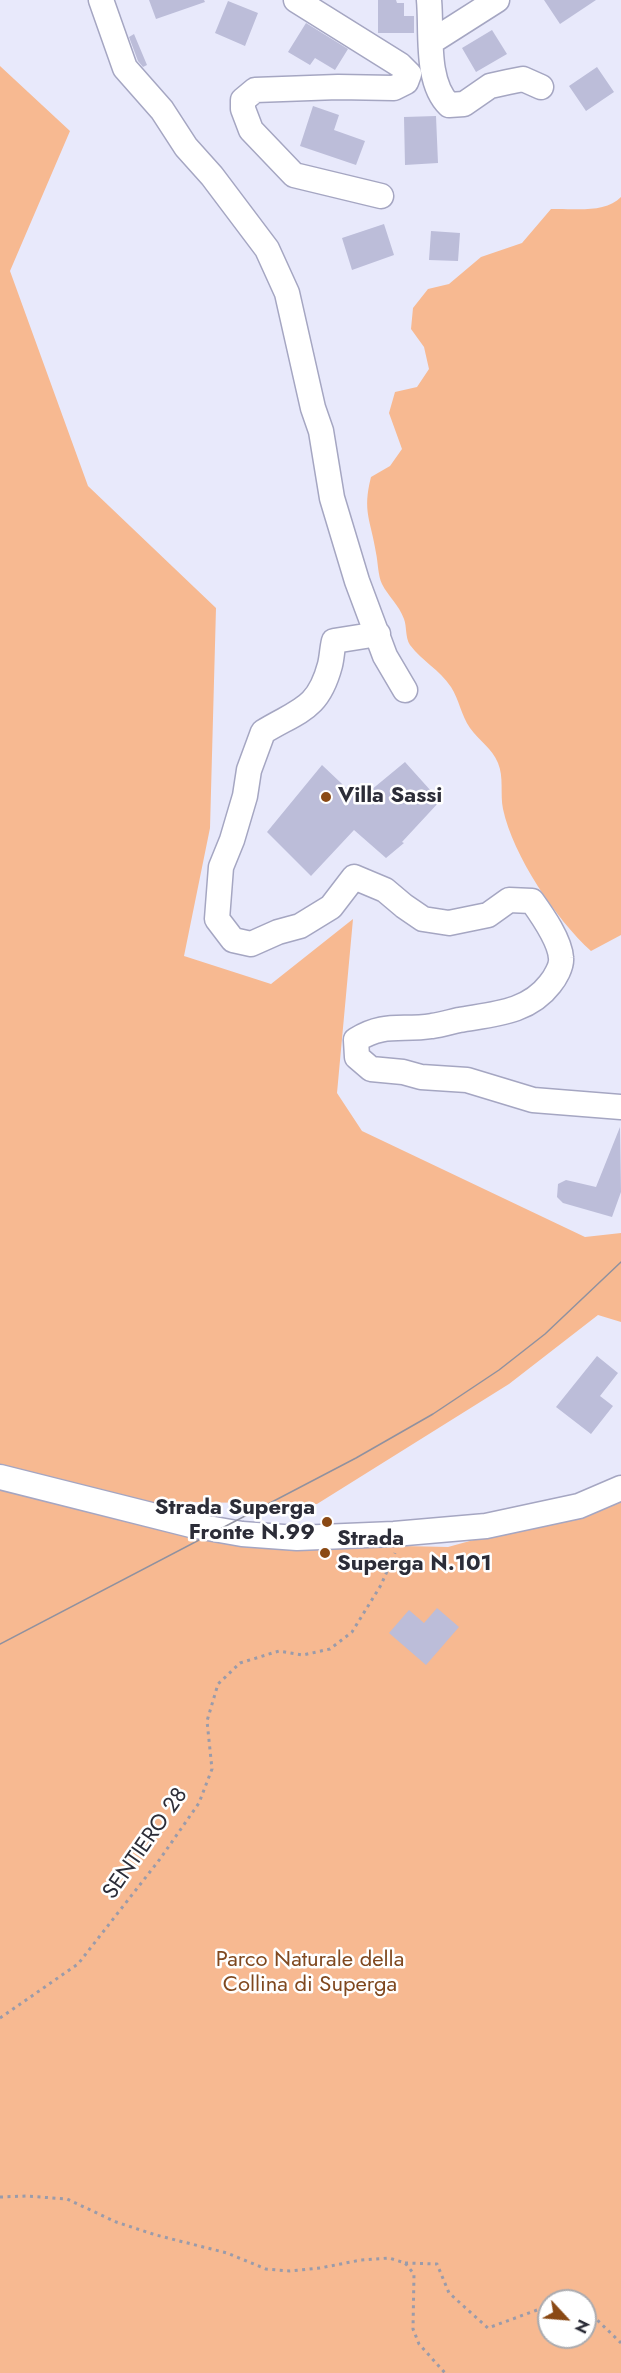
<!DOCTYPE html>
<style>
body{margin:0}
#map{position:relative;width:621px;height:2373px;overflow:hidden;background:#e8e9fb;font-family:Jost,sans-serif}
canvas{display:block}
.north{position:absolute;left:537px;top:2289px;width:60px;height:60px;box-sizing:border-box;background:#fff;border:2px solid #ababaf;border-radius:50%;rotate:116deg;font-size:16px;font-weight:700;line-height:24px;text-align:center;color:#2c2d38}
.north::after{content:'';display:block;margin:auto;width:21px;height:27px;background:#8a4914;clip-path:polygon(50% 0,100% 100%,50% 72%,0 100%)}
</style>
<div id="map">
<canvas width="621" height="2373"></canvas>
<div class="north">N</div>
</div>
<script>
const ctx = document.querySelector('canvas').getContext('2d');
ctx.lineJoin = 'round';
function paint(path, color) { ctx.fillStyle = color; ctx.fill(path, 'evenodd'); }
function stroke(path, color, width, dash) { ctx.strokeStyle = color; ctx.lineWidth = width; ctx.lineCap = dash ? 'butt' : 'round'; ctx.setLineDash(dash || []); ctx.stroke(path); }
function drawText(font, color, halo, rows, align = 'center') {
  ctx.font = font + ' Jost,sans-serif'; ctx.lineWidth = 5; ctx.setLineDash([]); ctx.textBaseline = 'middle'; ctx.strokeStyle = halo; ctx.fillStyle = color; for (const [text, x, y, turn = 0] of rows) {
    ctx.save(); ctx.translate(x, y); ctx.rotate((+turn || 0) * Math.PI / 180); ctx.textAlign = isNaN(turn) ? turn : align; if (halo) ctx.strokeText(text, 0, 0); ctx.fillText(text, 0, 0); ctx.restore();
  }
}
const green = new Path2D(`
 M0 66 70 131 10 271 88 486 216 608 210 828 184 956 271 984 353 919 337 1093 362 1131 585 1237 621 1233V1322L598 1315 509 1384 317 1504 185 1502 222 1542 448 1547 568 1514 621 1493V2373H0ZM549 2301H585V2337H549Z
 M621 197V935L591 951C556 919 513 856 503 809 500 794 504 777 498 763 492 748 479 741 470 728 461 715 459 699 451 687 439 669 423 662 410 645 405 637 407 627 404 619 399 605 388 596 382 584 378 576 378 562 376 553 371 520 362 512 371 477L390 466 402 449 389 413 395 392 417 387 429 369 424 347 411 329 413 308 428 289 449 284 481 257 522 243 551 209C573 208 605 214 621 197Z`);
const building = new Path2D(`
 M149 0H204L205 2 156 19Z
 M378 0H396L397 3H404V16H414V33H378Z
 M544 0H596L560 24Z
 M228 1 258 13 245 46 215 33Z
 M306 23 348 49 335 70 315 58 310 65 288 52Z
 M492 30 507 54 476 72 462 48Z
 M134 34 147 65 143 67 138 61 129 37Z
 M597 67 614 92 586 111 569 86Z
 M313 106 339 115 334 130 365 141 356 165 300 146Z
 M436 116 438 163 405 165 404 117Z
 M384 224 394 255 352 270 342 238Z
 M431 231 460 233 458 261 429 260Z
 M405 762 440 801 402 842 404 843 386 858 354 830 311 876 267 832 322 765 359 800Z
 M620 1127 621 1192 612 1217 563 1203 557 1197 558 1184 566 1180 596 1187Z
 M597 1356 618 1373 600 1396 613 1406 591 1434 556 1407Z
 M437 1608 459 1627 426 1665 389 1633 409 1610 424 1623Z`);
const path = new Path2D(`
 M0 2018 78 1964 160 1859 199 1803 212 1769 207 1721 218 1684 240 1663 279 1651 303 1655 330 1649 352 1632 381 1585 395 1553
 M0 2197 26 2196 67 2199 116 2222 156 2235 227 2253 266 2269 290 2271 320 2268 361 2260 389 2258 405 2263 414 2274 413 2329 419 2344 445 2373
 M405 2263 437 2264 449 2293 488 2328 537 2310 549 2311
 M585 2314H591L621 2343`);
const minor = new Path2D(`
 M101 0 125 68 162 110 186 147 212 176 267 249 287 293 313 408 321 431 332 498 357 581 385 656 405 690
 M296 0 400 65 409 74 406 82 394 88 338 87 255 90 243 100V109L251 130 294 175 381 196
 M429 0C432 31 425 82 449 105L464 104 490 86 508 82 523 79 541 87
 M431 42 497 0
 M378 634 334 641C332 649 332 657 330 665 318 710 299 710 263 732L249 770 245 796 232 840 221 867 217 919 233 940 251 944 278 932 300 926 331 907 354 877 385 890 404 906 423 919 449 923 488 915 509 900 532 901C542 915 560 940 561 958 562 966 555 978 550 984 528 1013 493 1014 459 1020 450 1022 441 1025 432 1026 401 1031 385 1022 356 1040L357 1057 371 1069 403 1072 421 1077 467 1080 533 1100 621 1107
 M0 1477 191 1525 242 1534 297 1538 394 1534 486 1526 579 1506 621 1488`);
const tram = new Path2D(`
 M0 1644 356 1458 433 1414 499 1370 545 1334 621 1262`);
const markers = [
 [326,797,6,"#8a4914"],
 [327,1522,6,"#8a4914"],
 [325,1553,6,"#8a4914"]
];
const poiNames = [
 ["Villa Sassi",338,797],
 ["Strada Superga",315,1509,"right"],
 ["Fronte N.99",315,1534,"right"],
 ["Strada",337,1540],
 ["Superga N.101",337,1565]
];
const streetNames = [
 ["SENTIERO 28",146,1844,-55]
];
const parkNames = [
 ["Parco Naturale della",310,1961],
 ["Collina di Superga",310,1986]
];
paint(green, '#f7b991');
paint(building, '#bcbdd9');
stroke(minor, '#a5a6c2', 27);
stroke(path, '#9a9baa', 3, [3, 4.5]);
stroke(minor, '#fff', 24);
stroke(tram, '#90919f', 1.5);
for (const [x, y, r, color] of markers) { const dot = new Path2D(); dot.arc(x, y, r, 0, 2 * Math.PI); ctx.fillStyle = color; ctx.fill(dot); stroke(dot, '#fff', 2); }
drawText('bold 22px', '#2c2d38', '#fff', poiNames, 'left');
drawText('22px', '#2c2d38', '#fff', streetNames);
drawText('22px', '#7f481f', '#fff', parkNames);
</script>
